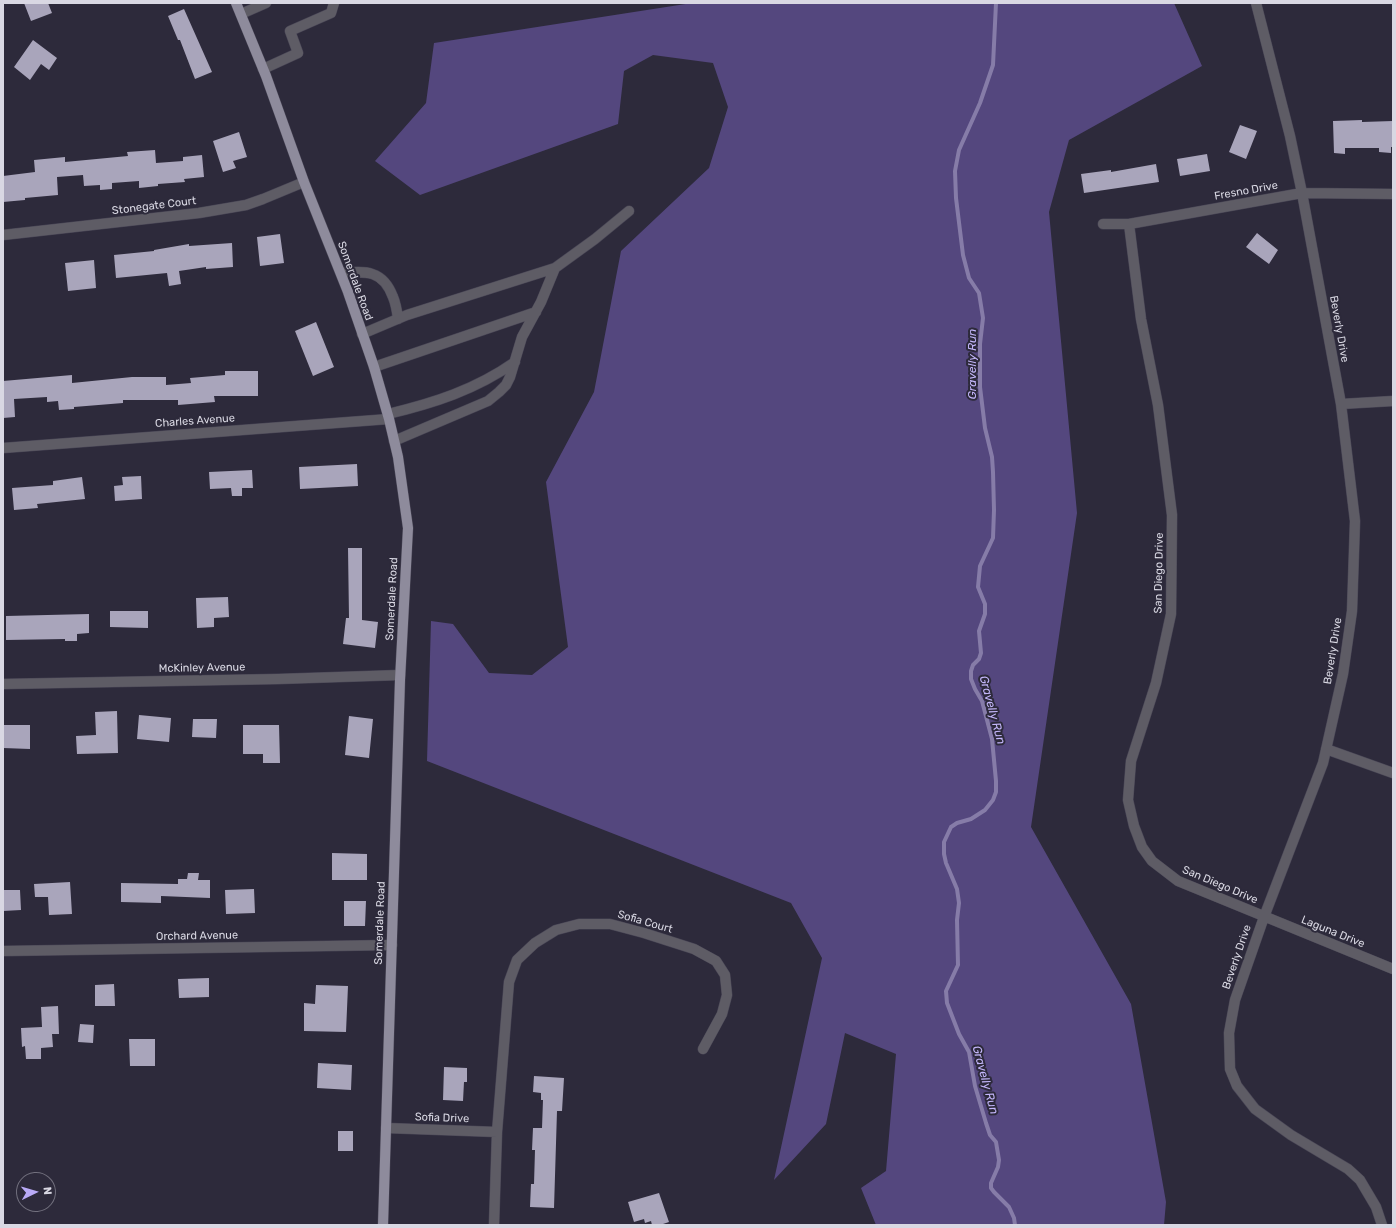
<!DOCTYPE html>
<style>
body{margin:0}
#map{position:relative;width:1396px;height:1228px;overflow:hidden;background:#2d2a3b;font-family:Rubik,sans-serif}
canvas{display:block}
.frame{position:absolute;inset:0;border:4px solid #d9d8e3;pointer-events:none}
.north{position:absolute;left:16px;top:1172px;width:40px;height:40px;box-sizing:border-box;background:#2d2a3b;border:1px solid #72707e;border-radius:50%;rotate:85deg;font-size:11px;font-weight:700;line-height:16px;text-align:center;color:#d9d8e3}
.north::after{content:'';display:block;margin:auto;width:14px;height:18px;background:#b9aaf7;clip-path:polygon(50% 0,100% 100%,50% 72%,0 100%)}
</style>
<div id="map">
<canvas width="1396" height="1228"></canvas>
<div class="frame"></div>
<div class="north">N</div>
</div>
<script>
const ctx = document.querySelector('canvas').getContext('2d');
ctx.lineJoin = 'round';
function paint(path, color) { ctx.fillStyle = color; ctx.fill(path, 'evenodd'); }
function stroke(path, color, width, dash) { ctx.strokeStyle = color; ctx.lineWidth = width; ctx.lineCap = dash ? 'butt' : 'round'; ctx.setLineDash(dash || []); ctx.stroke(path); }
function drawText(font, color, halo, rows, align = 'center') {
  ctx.font = font + ' Rubik,sans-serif'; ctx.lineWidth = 4; ctx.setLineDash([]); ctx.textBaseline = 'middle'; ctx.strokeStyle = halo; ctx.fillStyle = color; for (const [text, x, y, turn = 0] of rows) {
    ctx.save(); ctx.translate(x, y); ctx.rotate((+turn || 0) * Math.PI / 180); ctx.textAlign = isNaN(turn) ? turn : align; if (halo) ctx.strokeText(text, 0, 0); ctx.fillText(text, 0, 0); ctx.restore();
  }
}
const forest = new Path2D(`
 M692 3H1174L1202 66 1069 140 1049 212 1077 513 1031 827 1131 1004 1166 1202 1164 1225H876L861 1188 886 1171 896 1054 845 1033 826 1124 774 1180 822 958 791 903 427 761 431 621 453 624 489 673 532 675 568 647 546 482 594 392 621 251 709 168 728 107 713 63 653 55 624 71 618 124 420 195 375 161 426 103 434 43Z`);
const stream = new Path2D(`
 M996 3 993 65 980 103 959 150 955 171 956 198 963 255 969 278 979 293 983 318 980 344V387L985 428 992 457 993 472 994 510 993 538 980 566 978 587 985 604V614L979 631 981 653 979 659 973 665 971 671V679L975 689 982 701 992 739 996 781V792L993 800 985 810 971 819 957 823 951 827 944 842V854L946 863 957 889 959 903 957 920 958 965 946 991 947 1003 959 1034 969 1052 975 1086 986 1123 990 1135 996 1142 999 1160 998 1167 991 1183V1188L994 1192 1009 1207 1014 1218 1015 1225`);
const building = new Path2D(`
 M24 3H48L52 13 31 21Z
 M184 9 212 72 195 79 180 40H178L168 16Z
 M33 40 57 58 49 70 41 64 30 80 14 67Z
 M1362 120V122L1393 121V147H1391V153L1379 152V148H1345V154L1334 153 1333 121Z
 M1240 125 1257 131 1246 159 1229 152Z
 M239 132 247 157 233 161 236 168 223 172 213 141Z
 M155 150 156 163 183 161V157L202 155 204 177 184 179 185 182 158 184V186L139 188V181L112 183V189L100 190V185L84 186 83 175 57 177 58 195 25 198V200L3 202V176L35 172 34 160 65 157V162L128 156 127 152Z
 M1207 154 1210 171 1180 176 1177 159Z
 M1156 164 1159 182 1084 193 1081 174 1111 170V172Z
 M1257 233 1278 250 1269 264 1246 247Z
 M280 234 284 263 260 266 257 237Z
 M232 243 233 267 206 269V267L179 271 181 284 169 286 167 273 116 278 114 255 154 251V250L189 244V246Z
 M94 260 96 288 68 291 65 263Z
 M316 322 334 367 313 376 295 331Z
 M225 371H258V396H214L215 402 178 405V400H123V403L74 407V409L59 410 58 401 47 402V397L14 399 15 417 3 418V381L72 375V383L132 377H166V385L191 383 190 378 225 375Z
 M357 464 358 486 300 489 299 467Z
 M252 470 253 488H242V496H232L231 488 210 489 209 472Z
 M141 476 142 499 115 501 114 486 123 485 122 477Z
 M82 477 85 499 37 504 38 508 14 510 12 488 53 485V481Z
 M348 548H362V620L378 622 375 648 343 644 346 618H349Z
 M228 597 229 617 214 618V627L197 628 196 598Z
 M110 611H148V628L110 627Z
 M89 614V633L77 634V641H65V639L6 640V616Z
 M117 711 118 753 77 754 76 736 96 735 95 712Z
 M139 715 171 718 169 742 137 739Z
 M349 716 373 719 369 758 345 755Z
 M193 719H217L216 738 192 737Z
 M3 725H30V749L3 748Z
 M243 725H279L280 763H263V754H243Z
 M332 853 367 854V880H332Z
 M188 873H199L198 880H210V898L161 896V903L121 902V883L178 884V879H187Z
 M70 882 72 914 49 915 48 897H35L34 884Z
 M254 889 255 913 226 914 225 890Z
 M3 890H20L21 910 3 911Z
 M344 901H366L365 926H344Z
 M209 978V997L179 998 178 979Z
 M114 984 115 1006H95V985Z
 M316 985 348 986 346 1032 304 1031V1003L315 1004Z
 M58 1006 59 1034H52L53 1047 41 1048V1059H26L25 1046 22 1047 21 1028 42 1027 41 1007Z
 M80 1024 94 1025 93 1043 78 1042Z
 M129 1039H155V1066H130Z
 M318 1063 352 1065 351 1090 317 1088Z
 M444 1067 467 1068V1082H464L463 1101 443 1100Z
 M534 1076 564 1078 562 1111H557L554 1208 530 1207 531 1184H534L535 1150H532L533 1128H542L543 1100H541V1093L533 1092Z
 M338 1131H353V1151H338Z
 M659 1193 669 1222 660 1225H652L651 1221 645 1223 644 1219 634 1222 628 1202Z`);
const minor = new Path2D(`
 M1256 3 1290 136 1302 193 1341 404 1355 521 1352 611 1343 674 1323 763 1264 917 1235 1000 1229 1033 1230 1069 1237 1086 1255 1109 1291 1135 1348 1169 1360 1180 1376 1207 1382 1225
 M241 14 266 3
 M263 69 298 53 290 31 331 13 334 3
 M1103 224H1129L1302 193 1393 194
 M1129 224 1141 319 1158 405 1172 515 1171 614 1156 683 1131 761 1128 800 1134 826 1142 847 1152 861 1178 881 1393 969
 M3 235 199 213 246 205 263 199 304 182
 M341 273C366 271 383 270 393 297 396 304 397 311 398 319
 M362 334 407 315 555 268 595 239 629 211
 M374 367 536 312
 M1341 404 1393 401
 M388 414C434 403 475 390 515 362
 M394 441 488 401 499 392 506 385 510 377 522 337 541 302 555 268
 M3 448 389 419
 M3 684 278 679 400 675
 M1326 749 1393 773
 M3 951 392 945
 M386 1128 497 1132
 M494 1225 497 1132 509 982 517 960 535 943 556 930 579 924H610L644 933 694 949 716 961 725 975 727 995 722 1014 703 1049`);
const major = new Path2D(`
 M236 3 266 76 304 182 348 292 374 367 389 419 398 457 408 528 400 680 383 1225`);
const streetNames = [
 ["Fresno Drive",1246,191,-10],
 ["Stonegate Court",154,206,-7],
 ["Somerdale Road",355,281,70],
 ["Beverly Drive",1339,329,80],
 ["Charles Avenue",195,421,-4],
 ["San Diego Drive",1159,573,-89],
 ["Somerdale Road",392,599,-87],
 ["Beverly Drive",1333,651,-81],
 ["McKinley Avenue",202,668,-1],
 ["San Diego Drive",1220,885,23],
 ["Sofia Court",645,922,16],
 ["Somerdale Road",380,923,-88],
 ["Laguna Drive",1333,932,22],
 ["Orchard Avenue",197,936,-1],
 ["Beverly Drive",1237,957,-71],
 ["Sofia Drive",442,1118,2]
];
const waterNames = [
 ["Gravelly Run",973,364,-90],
 ["Gravelly Run",992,710,75],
 ["Gravelly Run",985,1080,75]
];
paint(forest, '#54477e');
stroke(stream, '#867ca8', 4);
paint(building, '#a9a5bb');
stroke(minor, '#494656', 11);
stroke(major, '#494656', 11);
stroke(minor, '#5e5c65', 10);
stroke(major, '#8e8b9c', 10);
drawText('11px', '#d9d8e3', '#2d2a3b', streetNames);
drawText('italic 12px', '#c4b7fb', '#2d2a3b', waterNames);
</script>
